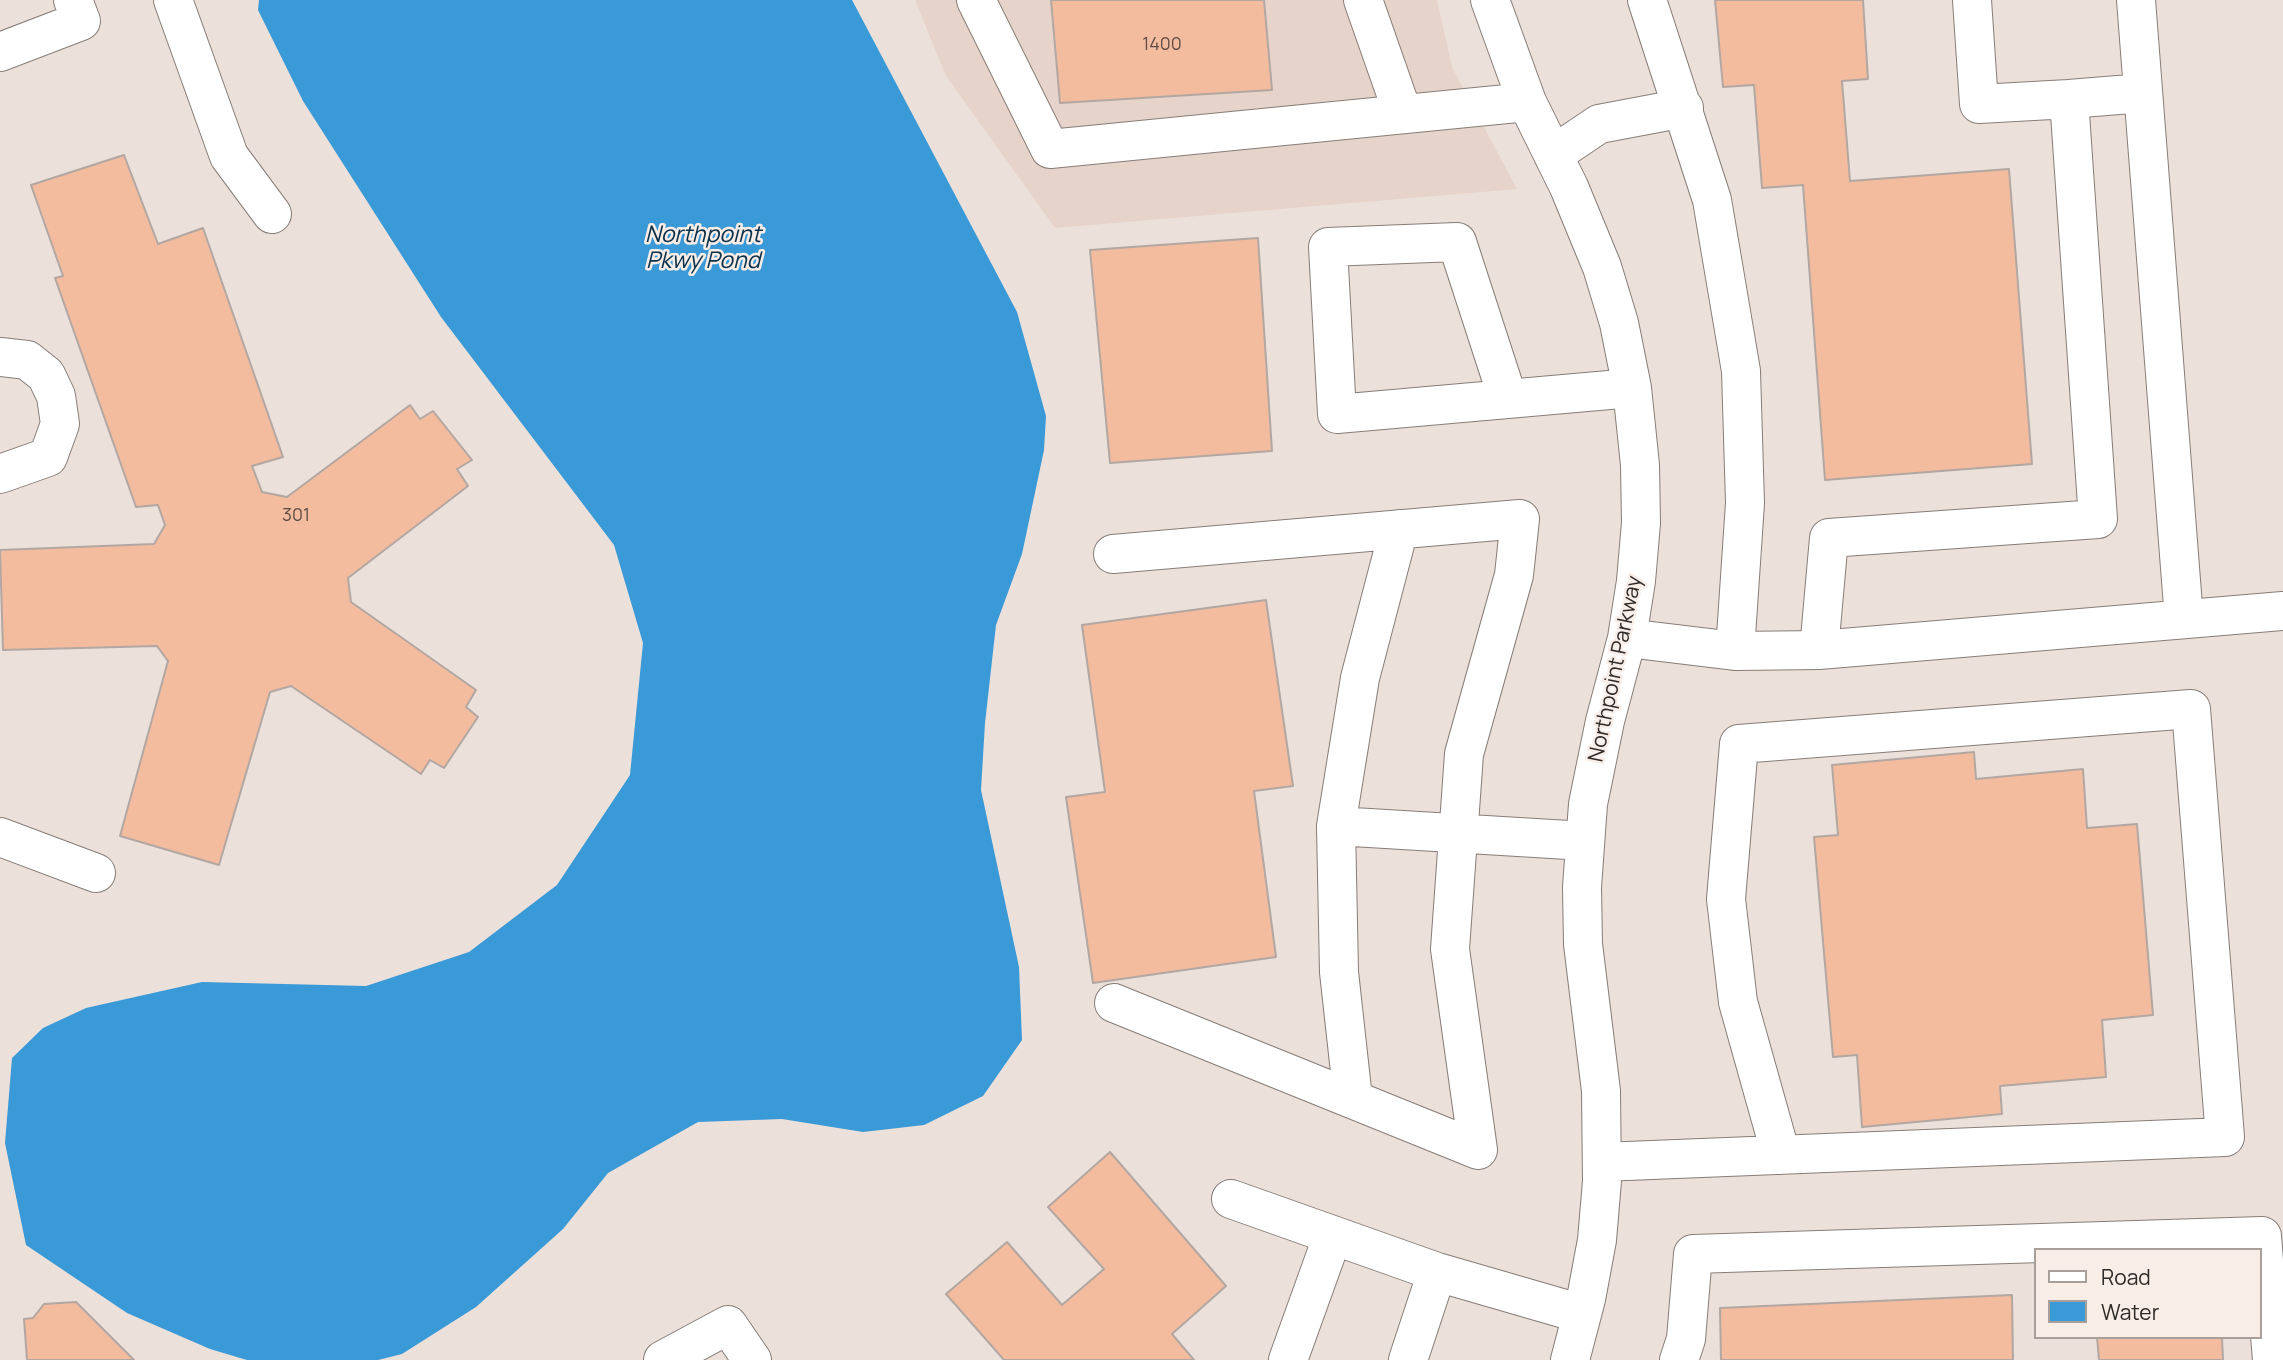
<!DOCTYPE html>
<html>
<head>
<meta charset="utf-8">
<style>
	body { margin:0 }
	#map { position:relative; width:2283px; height:1360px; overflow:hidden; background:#ebe0da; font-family:Manrope,sans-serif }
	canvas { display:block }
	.legend { position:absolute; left:2034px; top:1248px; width:228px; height:91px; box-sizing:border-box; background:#f9ede7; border:2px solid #a89f9b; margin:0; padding:9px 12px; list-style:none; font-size:21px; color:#2e2a28 }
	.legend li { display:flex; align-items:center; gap:14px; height:35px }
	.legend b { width:35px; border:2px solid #a89f9b }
</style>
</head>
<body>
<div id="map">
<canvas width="2283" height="1360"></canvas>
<ul class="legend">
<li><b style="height:9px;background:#fff"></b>Road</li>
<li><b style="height:19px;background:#3a99d7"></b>Water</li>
</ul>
</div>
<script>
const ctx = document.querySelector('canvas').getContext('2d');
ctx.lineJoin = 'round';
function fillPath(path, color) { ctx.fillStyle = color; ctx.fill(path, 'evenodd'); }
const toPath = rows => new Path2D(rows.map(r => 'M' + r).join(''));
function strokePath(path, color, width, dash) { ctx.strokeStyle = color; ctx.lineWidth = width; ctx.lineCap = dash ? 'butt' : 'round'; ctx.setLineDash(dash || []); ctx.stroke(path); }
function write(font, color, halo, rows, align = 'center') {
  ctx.font = font + ' Manrope,sans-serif'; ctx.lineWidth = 5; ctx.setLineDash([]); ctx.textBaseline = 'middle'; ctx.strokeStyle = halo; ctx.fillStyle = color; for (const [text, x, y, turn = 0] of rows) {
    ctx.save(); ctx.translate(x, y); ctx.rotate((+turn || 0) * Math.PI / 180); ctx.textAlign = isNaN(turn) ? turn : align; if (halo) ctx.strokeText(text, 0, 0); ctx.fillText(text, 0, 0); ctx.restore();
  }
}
fillPath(toPath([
	[915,0,1437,0,1452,67,1517,189,1055,228,946,76]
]), '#e6d3c9');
fillPath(toPath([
	[259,0,852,0,1017,312,1046,416,1044,450,1022,554,996,625,985,723,981,790,1019,967,1022,1040,983,1096,924,1125,863,1132,782,1119,698,1122,608,1173,563,1229,476,1307,402,1354,378,1360,247,1360,210,1349,127,1313,26,1245,5,1143,12,1058,43,1028,86,1008,202,982,366,986,469,952,557,885,630,775,643,643,614,545,441,317,303,101,258,10]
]), '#3a99d7');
const building = toPath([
	[1051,0,1264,0,1272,90,1060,103,1051,0],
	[1715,0,1863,0,1868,79,1842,81,1850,181,2009,169,2032,464,1825,480,1803,185,1762,188,1754,85,1723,87,1715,0],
	[124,155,158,244,203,228,283,457,252,466,262,492,287,497,410,405,420,419,433,411,472,460,457,469,468,486,348,578,351,602,476,690,466,707,478,717,444,768,430,760,421,774,291,686,270,692,219,865,120,836,168,661,157,646,3,650,0,550,154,544,165,525,158,505,136,507,55,278,63,276,31,185,124,155],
	[1258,238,1272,451,1110,463,1090,250,1258,238],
	[1266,600,1293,786,1254,791,1276,957,1093,983,1066,797,1105,792,1082,625,1266,600],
	[1974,752,1976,779,2083,769,2087,828,2137,824,2153,1015,2102,1020,2106,1077,2000,1086,2002,1114,1862,1127,1857,1055,1833,1057,1814,837,1838,835,1832,765,1974,752],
	[1110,1152,1226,1286,1172,1334,1194,1360,1004,1360,946,1294,1007,1242,1062,1305,1104,1269,1048,1207,1110,1152],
	[2012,1295,2013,1360,1721,1360,1720,1308,2012,1295],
	[76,1302,134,1360,27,1360,24,1319,33,1318,44,1304,76,1302],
	[2097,1337,2222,1337,2223,1360,2099,1360,2097,1337]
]);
fillPath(building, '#f4bc9e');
strokePath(building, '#b2a7a2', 2);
const minor = toPath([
	[173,0,229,156,272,214],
	[976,0,1050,149,1527,102],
	[1363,0,1403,114],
	[1490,0,1527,102,1569,187,1602,267,1619,323,1632,388,1640,465,1641,523,1636,581,1627,638,1605,721,1588,804,1582,887,1583,944,1601,1091,1602,1181,1597,1240,1586,1299,1570,1360],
	[1647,0,1712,200,1741,371,1745,503,1735,651,1819,650],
	[1972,0,1979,104,2069,99,2098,519,1829,538,1819,650,2283,611],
	[2136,0,2184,619],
	[0,52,81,21,73,0],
	[2069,99,2143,93],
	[1553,155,1599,124,1684,108],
	[0,357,27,360,46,375,56,396,60,424,48,457,0,474],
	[1508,399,1457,242,1328,247,1337,414,1632,388],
	[1113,554,1520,519,1514,575,1464,754,1450,949,1478,1150,1114,1003],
	[1627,638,1735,651],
	[1336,826,1585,841],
	[0,837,96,873],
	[1353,1099,1339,972,1336,826,1360,678,1399,529],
	[1602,1162,2225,1137,2191,709,1739,744,1726,899,1738,1002,1781,1155],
	[1231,1199,1437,1272,1408,1360],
	[1437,1272,1582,1314],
	[663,1360,728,1325,752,1360],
	[1288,1360,1333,1235],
	[1679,1360,1686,1339,1693,1254,2262,1236,2272,1360]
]);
strokePath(minor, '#877d78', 40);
strokePath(minor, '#fff', 38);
write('18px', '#604e46', null, [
	["1400",1162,45],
	["301",296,516]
]);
write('21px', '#2e2a28', '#f9ede7', [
	["Northpoint Parkway",1616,669,-78]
]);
write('italic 23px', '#09314b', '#f9ede7', [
	["Northpoint",703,236],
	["Pkwy Pond",703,262]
]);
</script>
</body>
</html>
